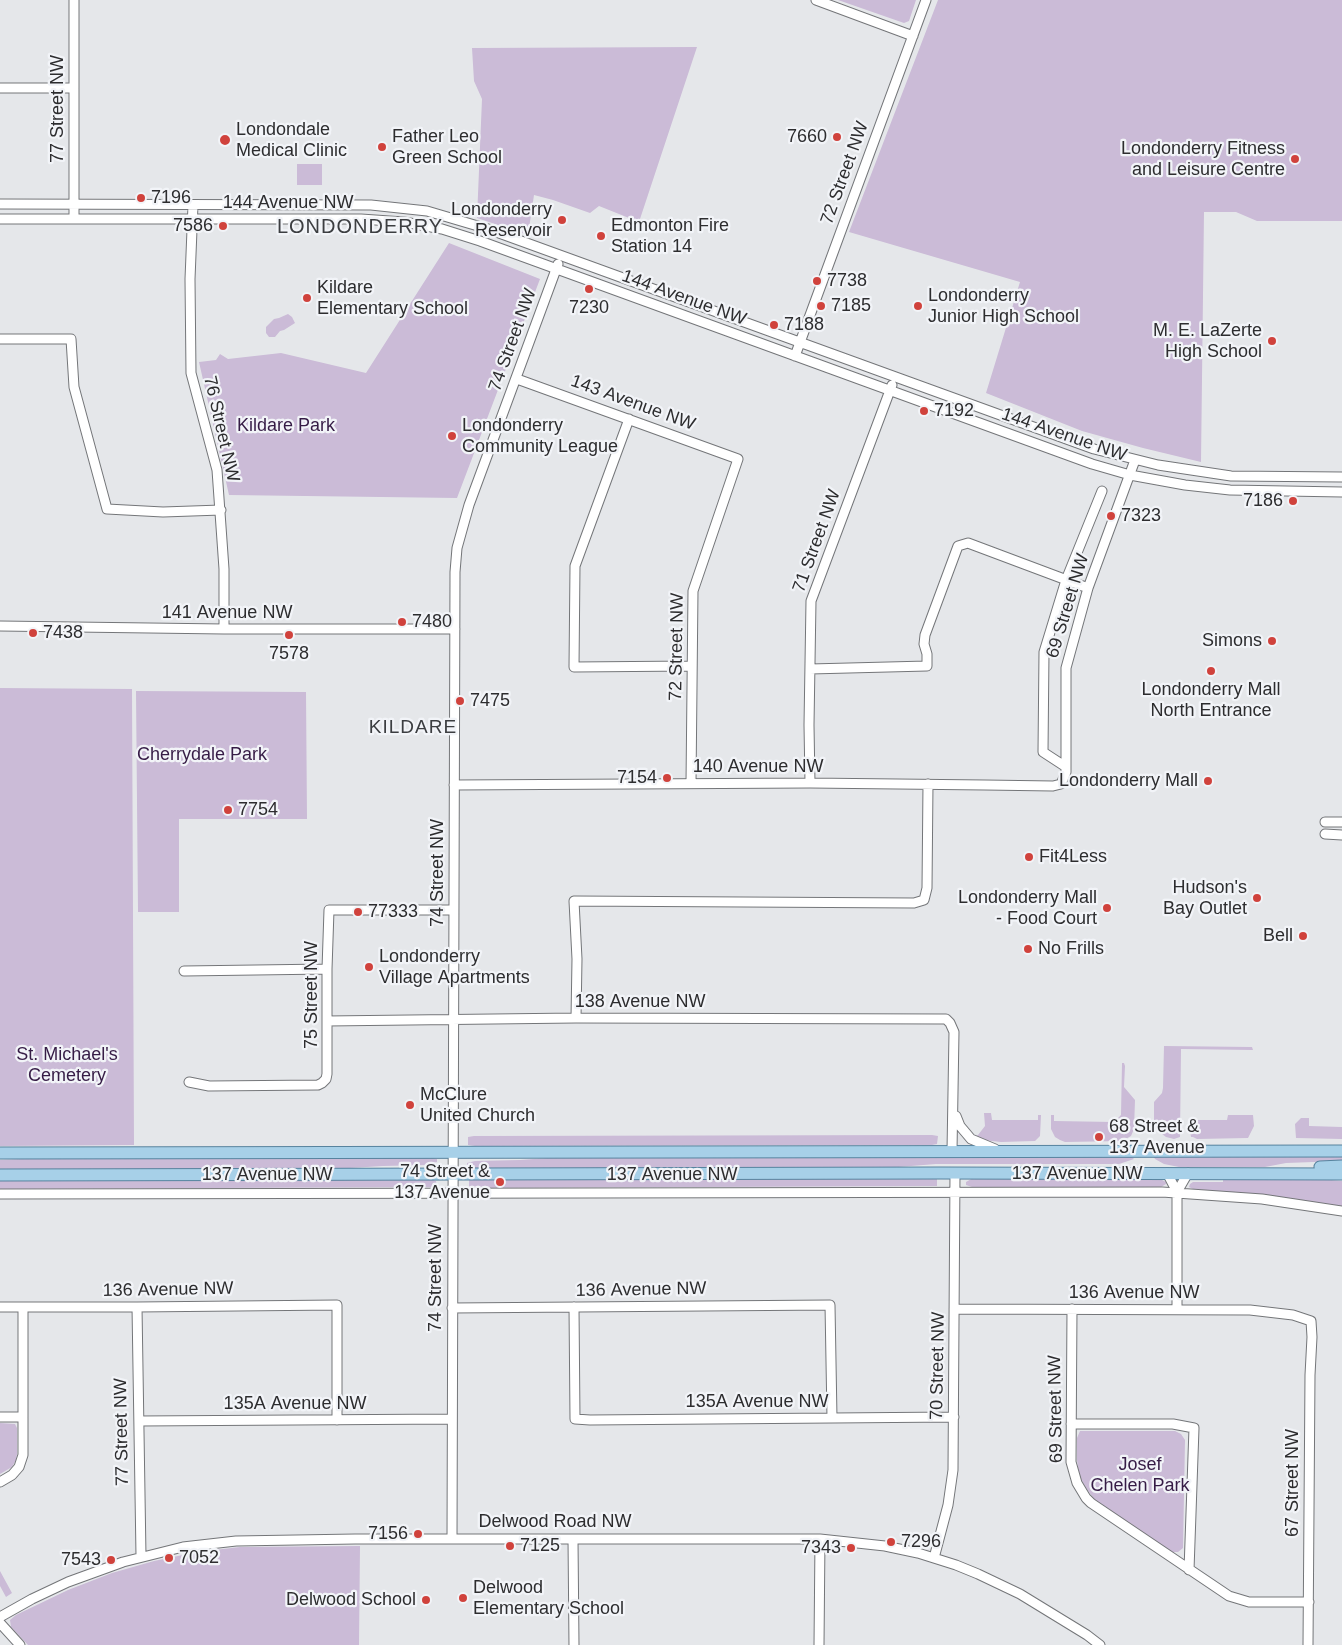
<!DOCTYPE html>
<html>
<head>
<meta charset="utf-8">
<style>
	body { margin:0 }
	canvas { display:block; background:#e5e7ea }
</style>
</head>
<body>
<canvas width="1342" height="1645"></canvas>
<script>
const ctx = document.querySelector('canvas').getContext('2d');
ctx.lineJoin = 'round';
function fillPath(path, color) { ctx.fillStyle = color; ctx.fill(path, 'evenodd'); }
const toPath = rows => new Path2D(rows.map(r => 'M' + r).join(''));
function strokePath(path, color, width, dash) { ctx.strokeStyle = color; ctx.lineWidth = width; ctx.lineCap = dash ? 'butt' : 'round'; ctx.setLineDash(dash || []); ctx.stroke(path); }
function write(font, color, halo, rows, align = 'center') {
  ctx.font = font + ' Arial,sans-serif'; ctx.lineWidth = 4.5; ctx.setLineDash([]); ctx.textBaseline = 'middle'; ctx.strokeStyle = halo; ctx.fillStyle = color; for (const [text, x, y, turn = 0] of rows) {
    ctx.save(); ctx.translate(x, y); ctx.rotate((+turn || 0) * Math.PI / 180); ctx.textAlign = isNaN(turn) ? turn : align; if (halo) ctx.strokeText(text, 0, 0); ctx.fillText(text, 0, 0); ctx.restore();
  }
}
fillPath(toPath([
	[838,0,916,0,909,21,904,23],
	[938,0,1342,0,1342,221,1257,221,1236,212,1204,212,1201,462,1143,448,1082,431,986,393,1020,282,849,232],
	[697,47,639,222,599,206,590,213,553,200,534,195,528,235,477,218,482,99,474,81,472,48],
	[297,164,322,164,322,185,297,185],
	[449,243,540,279,457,498,229,495,199,362,216,360,220,354,228,359,281,353,366,373],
	[288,314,292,317,295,323,284,330,280,331,275,337,269,337,266,333,266,327,274,319,279,318],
	[0,688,132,689,134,1145,0,1146],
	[136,691,306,692,307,819,179,819,179,912,138,912],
	[1164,1046,1252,1047,1253,1050,1181,1049,1180,1137,1174,1139,1166,1137,1158,1131,1154,1123,1154,1102,1162,1093,1163,1088],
	[1122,1063,1124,1063,1125,1066,1124,1087,1135,1100,1134,1129,1131,1136,1122,1141,1065,1142,1060,1140,1055,1137,1051,1129,1051,1115,1054,1115,1054,1121,1114,1122,1121,1115],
	[984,1113,991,1113,992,1120,1038,1120,1038,1115,1041,1115,1040,1136,1035,1141,1001,1142,983,1140,975,1136,978,1135,985,1126],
	[1228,1115,1253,1115,1254,1126,1248,1138,1197,1139,1193,1137,1191,1137,1190,1131,1198,1130,1198,1120,1227,1120],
	[1301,1118,1309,1118,1309,1126,1342,1127,1342,1139,1296,1138,1295,1124],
	[932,1135,938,1136,937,1144,932,1145,475,1146,468,1145,468,1137,474,1136],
	[1131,1156,1134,1159,1119,1164,936,1164,886,1168,477,1169,467,1166,467,1163,475,1161,520,1160,561,1157],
	[1156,1156,1342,1156,1342,1161,1286,1163,1265,1167,1179,1167,1164,1164,1155,1159,1154,1157],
	[429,1157,437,1159,437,1162,426,1165,383,1166,334,1169,0,1169,0,1160,41,1158],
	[933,1178,937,1179,937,1186,469,1188,469,1180],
	[973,1178,1160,1179,1166,1182,1166,1184,1161,1187,972,1187,966,1185,966,1182],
	[1223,1178,1308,1178,1342,1181,1342,1206,1267,1195,1193,1189,1189,1187,1190,1184,1193,1182,1223,1182],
	[430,1179,436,1181,437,1187,0,1189,0,1180],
	[0,1423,15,1424,17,1428,17,1454,16,1460,12,1467,0,1474],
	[1080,1431,1175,1431,1181,1434,1185,1440,1183,1548,1178,1552,1172,1552,1095,1500,1086,1488,1079,1475,1077,1460,1077,1438],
	[360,1546,359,1645,28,1645,11,1627,10,1620,16,1615,68,1590,112,1573,154,1561,197,1552,240,1547],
	[0,1571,12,1593,6,1597,0,1586]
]), '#cbbbd7');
const minor = toPath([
	[74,0,74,218],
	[816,0,913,36],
	[0,88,74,88],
	[0,204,371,205,427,211,488,229,1094,449,1158,465,1231,476,1342,477],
	[193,205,190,279,191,373,217,470,224,569,224,629],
	[0,219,361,219,404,222,442,229,480,241,1092,464,1130,475,1185,485,1230,490,1342,492],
	[0,339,71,339,74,387,107,509,163,512,221,510],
	[795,356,926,0],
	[517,379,738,459,693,591,691,783],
	[629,419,575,566,574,667,692,666],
	[0,626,224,629,455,629],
	[810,669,927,666,927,654,924,644,925,635,958,546,968,543,1088,588],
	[1066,767,1043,752,1044,652,1066,580,1102,491],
	[810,783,809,725,811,601,892,385],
	[454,785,810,783,985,785,1053,786,1061,784,1066,772,1066,668,1088,588,1135,460],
	[1325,822,1342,822],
	[1325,834,1342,835],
	[184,971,327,969],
	[576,1018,577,959,574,901,914,903,924,900,927,888,928,784],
	[327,1021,576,1018,946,1019,950,1023,954,1032,952,1151],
	[189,1082,209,1086,318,1085,322,1083,326,1079,327,1074,327,969,329,910,454,910],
	[956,1116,960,1126,971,1139,995,1149],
	[1167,1173,1177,1192,1177,1309],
	[1177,1192,1188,1173],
	[0,1194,1162,1192,1262,1199,1342,1211],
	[0,1307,137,1307,337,1305,337,1420],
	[137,1307,141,1556],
	[574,1307,575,1419,590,1420,954,1417],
	[452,1308,830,1305,832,1418],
	[954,1309,1250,1310,1293,1315,1311,1321,1312,1337,1310,1375,1308,1645],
	[1072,1309,1071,1462,1077,1483,1086,1498,1091,1503,1229,1596,1249,1602,1309,1602],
	[0,1417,23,1417],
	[139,1421,452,1419],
	[1071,1424,1173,1424,1194,1428,1189,1570],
	[0,1482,12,1475,19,1467,23,1455,23,1307],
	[452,1539,455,572,457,548,469,505,558,264],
	[573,1539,574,1645],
	[934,1558,948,1505,953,1470,955,1173],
	[0,1617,32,1599,68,1582,123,1562,183,1547,236,1541,355,1539,820,1539,885,1546,918,1553,956,1565,978,1574,1020,1594,1087,1635,1100,1645],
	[0,1623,20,1645],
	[819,1645,820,1539]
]);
const major = toPath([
	[0,1153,1342,1151],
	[1320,1167,1342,1166],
	[0,1175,940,1173,1342,1174]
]);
strokePath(minor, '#747679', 11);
strokePath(major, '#57839e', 13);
strokePath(minor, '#fff', 9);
strokePath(major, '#a7d0e8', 11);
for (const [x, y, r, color] of [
	[837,137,5,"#d0423c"],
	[225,140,6,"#d0423c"],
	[382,147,5,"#d0423c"],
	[1295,159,5,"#d0423c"],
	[141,198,5,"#d0423c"],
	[562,220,5,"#d0423c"],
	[223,226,5,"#d0423c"],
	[601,236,5,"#d0423c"],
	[817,281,5,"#d0423c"],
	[589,289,5,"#d0423c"],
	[307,298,5,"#d0423c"],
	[821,306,5,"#d0423c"],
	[918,306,5,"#d0423c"],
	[774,325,5,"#d0423c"],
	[1272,341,5,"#d0423c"],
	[924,411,5,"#d0423c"],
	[452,436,5,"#d0423c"],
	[1293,501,5,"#d0423c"],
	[1111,516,5,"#d0423c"],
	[402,622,5,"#d0423c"],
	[33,633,5,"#d0423c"],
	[289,635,5,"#d0423c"],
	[1272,641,5,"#d0423c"],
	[1211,671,5,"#d0423c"],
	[460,701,5,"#d0423c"],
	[667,778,5,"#d0423c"],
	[1208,781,5,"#d0423c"],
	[228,810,5,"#d0423c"],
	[1029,857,5,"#d0423c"],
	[1257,898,5,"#d0423c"],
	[1107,908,5,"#d0423c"],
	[358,912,5,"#d0423c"],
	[1303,936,5,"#d0423c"],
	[1028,949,5,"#d0423c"],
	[369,967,5,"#d0423c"],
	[410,1105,5,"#d0423c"],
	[1099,1137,5,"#d0423c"],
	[500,1182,5,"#d0423c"],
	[418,1534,5,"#d0423c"],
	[891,1542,5,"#d0423c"],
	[510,1546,5,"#d0423c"],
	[851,1548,5,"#d0423c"],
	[169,1558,5,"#d0423c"],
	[111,1560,5,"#d0423c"],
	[463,1598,5,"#d0423c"],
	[426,1600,5,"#d0423c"]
]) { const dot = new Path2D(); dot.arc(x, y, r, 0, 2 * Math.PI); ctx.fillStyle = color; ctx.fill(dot); strokePath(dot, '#f2f4f8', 2); }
write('18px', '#2d2d2f', '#f2f4f8', [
	["77 Street NW",58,109,-90],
	["72 Street NW",845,173,-70],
	["144 Avenue NW",288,203],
	["144 Avenue NW",684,298,20],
	["74 Street NW",513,340,-70],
	["143 Avenue NW",633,403,20],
	["76 Street NW",221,429,77],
	["144 Avenue NW",1064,435,19],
	["71 Street NW",817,541,-70],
	["69 Street NW",1068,606,-73],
	["141 Avenue NW",227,613],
	["72 Street NW",677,647,-89],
	["140 Avenue NW",758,767],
	["74 Street NW",438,873,-90],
	["75 Street NW",312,995,-90],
	["138 Avenue NW",640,1002],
	["137 Avenue NW",1077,1174],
	["137 Avenue NW",267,1175],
	["137 Avenue NW",672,1175],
	["74 Street NW",436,1278,-90],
	["136 Avenue NW",168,1290,-1],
	["136 Avenue NW",641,1290,-1],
	["136 Avenue NW",1134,1293],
	["70 Street NW",938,1366,-89],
	["135A Avenue NW",757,1402],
	["135A Avenue NW",295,1404],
	["69 Street NW",1056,1409,-91],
	["77 Street NW",122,1432,-91],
	["67 Street NW",1293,1483,-90],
	["Delwood Road NW",555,1522]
]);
write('18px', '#2d2d2f', '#f2f4f8', [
	["Londondale",236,130],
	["Medical Clinic",236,151],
	["Father Leo",392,137],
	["Green School",392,158],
	["7660",827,137,"right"],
	["Londonderry Fitness",1285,149,"right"],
	["and Leisure Centre",1285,170,"right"],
	["7196",151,198],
	["Londonderry",552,210,"right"],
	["Reservoir",552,231,"right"],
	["7586",213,226,"right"],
	["Edmonton Fire",611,226],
	["Station 14",611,247],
	["7738",827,281],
	["Kildare",317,288],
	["Elementary School",317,309],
	["Londonderry",928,296],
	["Junior High School",928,317],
	["7185",831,306],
	["7230",589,308,"center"],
	["7188",784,325],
	["M. E. LaZerte",1262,331,"right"],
	["High School",1262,352,"right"],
	["7192",934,411],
	["Londonderry",462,426],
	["Community League",462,447],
	["7186",1283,501,"right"],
	["7323",1121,516],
	["7480",412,622],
	["7438",43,633],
	["Simons",1262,641,"right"],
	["7578",289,654,"center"],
	["Londonderry Mall",1211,690,"center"],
	["North Entrance",1211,711,"center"],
	["7475",470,701],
	["7154",657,778,"right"],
	["Londonderry Mall",1198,781,"right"],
	["7754",238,810],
	["Fit4Less",1039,857],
	["Hudson's",1247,888,"right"],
	["Bay Outlet",1247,909,"right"],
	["Londonderry Mall",1097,898,"right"],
	["- Food Court",1097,919,"right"],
	["77333",368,912],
	["Bell",1293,936,"right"],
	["No Frills",1038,949],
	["Londonderry",379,957],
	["Village Apartments",379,978],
	["McClure",420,1095],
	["United Church",420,1116],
	["68 Street &",1109,1127],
	["137 Avenue",1109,1148],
	["74 Street &",490,1172,"right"],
	["137 Avenue",490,1193,"right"],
	["7156",408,1534,"right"],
	["7296",901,1542],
	["7125",520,1546],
	["7343",841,1548,"right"],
	["7052",179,1558],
	["7543",101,1560,"right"],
	["Delwood",473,1588],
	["Elementary School",473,1609],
	["Delwood School",416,1600,"right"]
], 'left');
write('18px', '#361c46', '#f2f4f8', [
	["Kildare Park",286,426],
	["Cherrydale Park",202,755],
	["St. Michael's",67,1055],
	["Cemetery",67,1076],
	["Josef",1140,1465],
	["Chelen Park",1140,1486]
]);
ctx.letterSpacing = '1px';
write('19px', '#3c3e41', '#f2f4f8', [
	["KILDARE",413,728]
]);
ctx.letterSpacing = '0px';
ctx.letterSpacing = '1px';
write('20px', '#3c3e41', '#f2f4f8', [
	["LONDONDERRY",360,227]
]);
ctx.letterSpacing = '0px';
</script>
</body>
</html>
